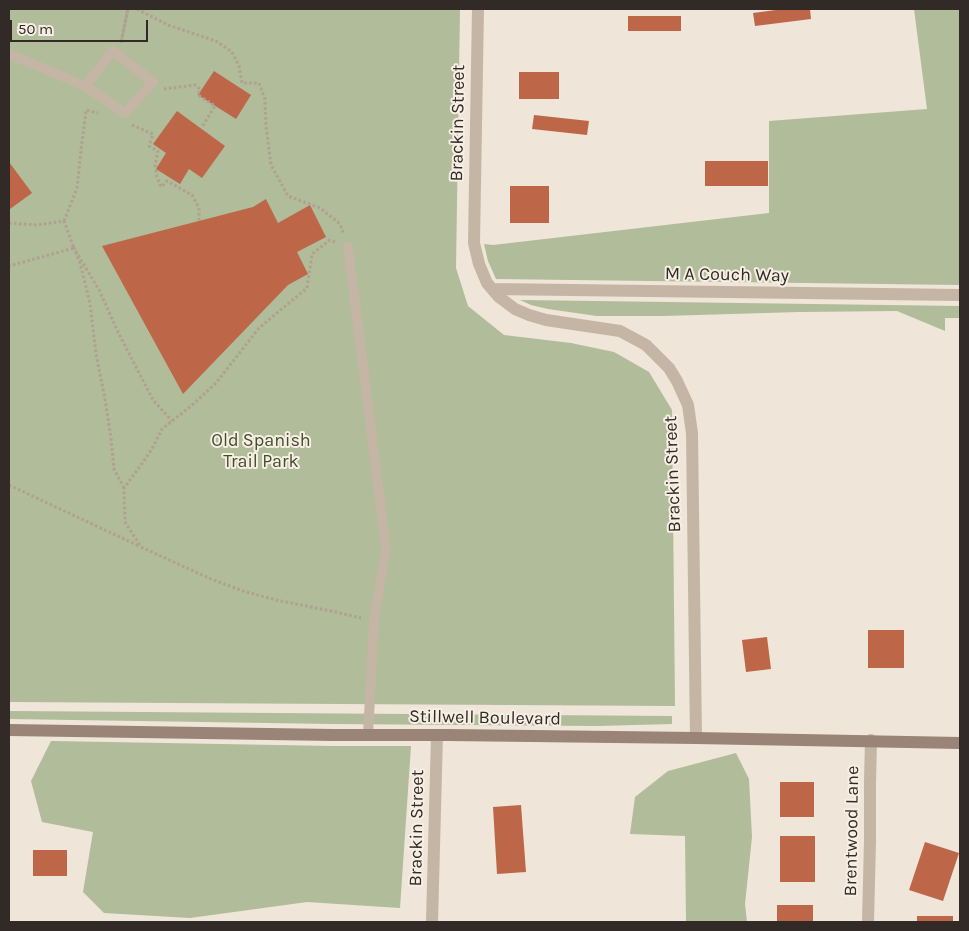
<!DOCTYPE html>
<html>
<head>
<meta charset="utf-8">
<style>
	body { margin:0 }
	#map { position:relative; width:969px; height:931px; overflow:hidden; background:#efe5d8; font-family:Karla,sans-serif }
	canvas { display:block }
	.frame { position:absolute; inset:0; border:10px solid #322a26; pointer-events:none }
	.scale { position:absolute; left:10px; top:20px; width:138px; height:22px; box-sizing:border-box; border:2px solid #322a26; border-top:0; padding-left:6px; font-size:15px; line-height:18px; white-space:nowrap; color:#322a26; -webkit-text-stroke:4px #f7efe4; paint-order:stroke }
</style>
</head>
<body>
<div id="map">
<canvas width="969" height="931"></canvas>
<div class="frame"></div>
<div class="scale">50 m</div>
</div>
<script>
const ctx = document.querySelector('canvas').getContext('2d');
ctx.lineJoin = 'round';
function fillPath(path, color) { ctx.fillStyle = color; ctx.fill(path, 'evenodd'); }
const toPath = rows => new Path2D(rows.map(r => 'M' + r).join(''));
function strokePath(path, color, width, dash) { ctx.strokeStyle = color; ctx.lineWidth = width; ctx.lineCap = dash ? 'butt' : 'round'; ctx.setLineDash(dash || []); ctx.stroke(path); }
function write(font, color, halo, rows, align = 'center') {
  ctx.font = font + ' Karla,sans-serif'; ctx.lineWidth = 4; ctx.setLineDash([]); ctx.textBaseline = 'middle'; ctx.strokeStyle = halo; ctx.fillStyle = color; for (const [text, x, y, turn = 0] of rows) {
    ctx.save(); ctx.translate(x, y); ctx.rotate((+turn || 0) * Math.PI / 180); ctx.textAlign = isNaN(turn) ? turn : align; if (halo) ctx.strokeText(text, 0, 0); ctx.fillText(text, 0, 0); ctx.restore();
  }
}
fillPath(toPath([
	[9,9,460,9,456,268,468,306,504,335,571,343,614,352,649,372,672,410,675,706,9,702],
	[914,9,960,9,960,285,496,279,488,261,484,244,493,245,769,213,769,121,927,109],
	[520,300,960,306,960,318,945,318,945,331,897,311,799,312,662,316,597,316,548,309,531,305],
	[9,711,672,716,672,724,597,726,333,724,9,719],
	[51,741,333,746,411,746,400,908,307,902,190,918,104,913,83,892,93,832,42,822,31,781],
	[736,753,749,779,752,837,745,904,747,922,686,922,685,836,630,834,635,797,668,771]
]), '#b0bc9a');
fillPath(toPath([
	[783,9,810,9,811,19,755,26,753,13],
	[628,16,681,16,681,31,628,31],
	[214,71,251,95,236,119,198,95],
	[519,72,559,72,559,99,519,99],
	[177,111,225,146,202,178,189,169,180,184,156,169,166,153,153,144],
	[534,115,589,121,587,135,532,129],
	[705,161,768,161,768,186,705,186],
	[9,162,32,193,10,209,9,207],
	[510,186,549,186,549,223,510,223],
	[266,199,278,223,310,205,326,237,297,252,308,274,288,285,183,394,102,246,253,207],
	[868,630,904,630,904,668,868,668],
	[767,637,771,669,746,672,742,640],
	[780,782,814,782,814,817,780,817],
	[521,805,526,872,497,874,493,807],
	[780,836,815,836,815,882,780,882],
	[925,842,959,853,943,901,909,890],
	[33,850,67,850,67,876,33,876],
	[777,905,813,905,813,922,777,922],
	[917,916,953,916,953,922,917,922]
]), '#bd6748');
strokePath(toPath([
	[128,9,121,43,127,13,128,9],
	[137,9,168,25,216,41,232,52,239,66,242,83,259,83,265,99,266,126,271,165,288,196,320,208,340,224,344,235],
	[164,89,195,85,200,89,198,95,215,106,202,127],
	[132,125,153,134,149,146,158,151,155,165,157,177,161,187,167,181,192,195,199,208,199,221],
	[64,221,77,188,80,159,86,110,98,113],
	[9,223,37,225,64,221,74,248,9,266],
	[335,242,330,240,312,254,307,288,259,328,216,383,191,406,162,429,152,449,141,465,124,488,125,522,141,547,211,579,243,591,276,600,331,611,361,618],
	[9,485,139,546],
	[124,488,114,469,111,438,105,399,96,354,90,303,80,263,74,248,99,290,118,332,153,400,172,421]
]), '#b19f90', 3, [2.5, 2.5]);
strokePath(toPath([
	[9,54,85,86,125,113,153,82,113,51,85,86],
	[348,247,386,549,374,620,368,735]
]), '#c5b5a5', 10);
strokePath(toPath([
	[478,9,474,243,479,264,487,283,499,297,515,309,529,315,546,320,620,331,646,345,669,368,677,381,688,405,692,433,696,738],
	[493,289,960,295],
	[432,922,437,735],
	[868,922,870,840,870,782,871,740]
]), '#c5b5a5', 12);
strokePath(toPath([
	[9,730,333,735,448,735,696,738,960,743]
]), '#998477', 12);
write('18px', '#322a26', '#f7efe4', [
	["Brackin Street",458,123,-89],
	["M A Couch Way",727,275,1],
	["Brackin Street",673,474,-92],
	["Stillwell Boulevard",485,718,1],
	["Brackin Street",417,828,-89],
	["Brentwood Lane",852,831,-89]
]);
write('18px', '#414e2c', '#f7efe4', [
	["Old Spanish",261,441],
	["Trail Park",261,462]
]);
</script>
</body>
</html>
